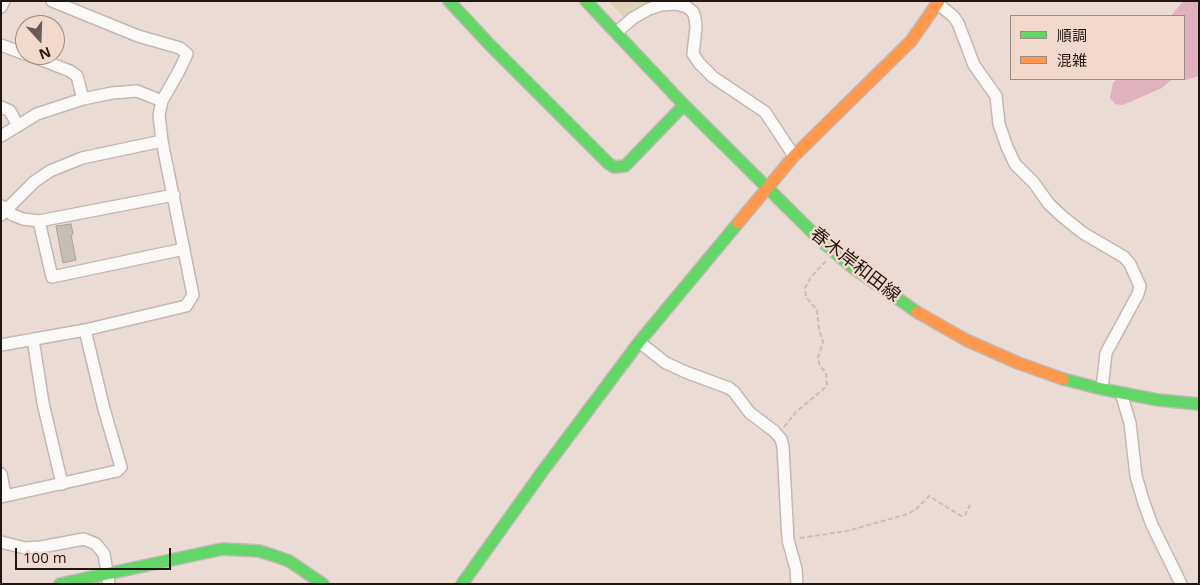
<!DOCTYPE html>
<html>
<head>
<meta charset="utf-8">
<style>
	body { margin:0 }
	#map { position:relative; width:1200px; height:585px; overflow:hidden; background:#eadcd5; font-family:"Open Sans","Noto Sans JP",sans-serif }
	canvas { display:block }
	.frame { position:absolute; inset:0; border:2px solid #201713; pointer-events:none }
	.legend { position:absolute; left:1010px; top:15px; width:175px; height:65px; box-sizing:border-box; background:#f2d9cd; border:1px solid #9e8b83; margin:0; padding:6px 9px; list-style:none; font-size:15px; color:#201713 }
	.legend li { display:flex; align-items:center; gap:10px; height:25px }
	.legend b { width:25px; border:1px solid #9e8b83 }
	.north { position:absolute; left:15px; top:15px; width:50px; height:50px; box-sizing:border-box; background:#f2d9cd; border:1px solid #9e8b83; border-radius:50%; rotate:160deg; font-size:14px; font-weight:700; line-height:20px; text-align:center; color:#201713 }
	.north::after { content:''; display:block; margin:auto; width:18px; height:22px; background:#675c57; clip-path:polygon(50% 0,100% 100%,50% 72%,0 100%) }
	.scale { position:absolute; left:15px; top:548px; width:156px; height:22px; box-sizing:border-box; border:2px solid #201713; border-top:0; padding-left:6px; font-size:15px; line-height:18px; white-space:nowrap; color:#201713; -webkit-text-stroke:4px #f2d9cd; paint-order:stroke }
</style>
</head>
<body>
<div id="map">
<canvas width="1200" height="585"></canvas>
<div class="frame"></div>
<ul class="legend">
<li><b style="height:6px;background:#63d668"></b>順調</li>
<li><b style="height:6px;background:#ff974d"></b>混雑</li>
</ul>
<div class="north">N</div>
<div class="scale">100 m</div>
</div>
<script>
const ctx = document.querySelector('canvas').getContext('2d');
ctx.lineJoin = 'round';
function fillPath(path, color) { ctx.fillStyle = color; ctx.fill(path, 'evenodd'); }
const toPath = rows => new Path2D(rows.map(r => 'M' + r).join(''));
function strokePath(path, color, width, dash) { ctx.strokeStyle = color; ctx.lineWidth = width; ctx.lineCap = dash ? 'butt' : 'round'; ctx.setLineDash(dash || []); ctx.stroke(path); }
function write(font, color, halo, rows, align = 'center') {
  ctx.font = font + ' "Open Sans","Noto Sans JP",sans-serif'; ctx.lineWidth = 5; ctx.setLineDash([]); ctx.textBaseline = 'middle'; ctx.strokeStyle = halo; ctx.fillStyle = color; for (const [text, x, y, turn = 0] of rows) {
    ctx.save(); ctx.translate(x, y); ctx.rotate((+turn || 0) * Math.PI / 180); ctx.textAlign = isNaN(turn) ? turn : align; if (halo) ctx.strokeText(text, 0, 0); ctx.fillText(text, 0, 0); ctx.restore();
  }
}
fillPath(toPath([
	[608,1,663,1,626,19]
]), '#ded3b6');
fillPath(toPath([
	[1183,1,1199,1,1199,76,1186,80,1175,79,1184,79,1184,16,1171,16],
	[1117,79,1172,79,1162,88,1123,105,1115,104,1110,98,1113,83]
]), '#e2b1bf');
const building = toPath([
	[71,224,73,234,71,235,76,260,63,263,56,226,71,224]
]);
fillPath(building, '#c7bdb7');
strokePath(building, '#aba29b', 1);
const street = toPath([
	[938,4,953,16,958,23,974,65,996,96,999,124,1007,147,1015,164,1034,183,1049,204,1063,217,1083,233,1124,257,1130,264,1140,286,1138,294,1106,353,1102,389],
	[1,7,4,1],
	[617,32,633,18,649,9,661,5,676,4,687,7,693,12,695,18,696,27,693,54,699,63,713,77,765,112,794,156],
	[1,45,25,54],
	[29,55,70,71,77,76,83,99],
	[1,107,10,111,18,126],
	[1,136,37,114,83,99,112,93,137,91,162,101],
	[1,206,13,215,23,219,39,221,174,195],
	[1,215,34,182,50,171,82,158,162,141],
	[39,221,52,277,184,249],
	[33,339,43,403,62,484],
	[1,345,85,330,186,306,193,295,162,141,159,115,162,101,179,71,187,54,180,48,138,36,52,1],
	[643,345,666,363,688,373,729,388,734,392,750,413,774,431,781,439,783,447,788,540,796,569,797,584],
	[1121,393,1130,423,1136,476,1144,503,1152,525,1181,584],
	[1,474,5,495],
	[1,497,117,471,121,467,104,409,85,330],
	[1,542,25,548,41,547,84,539,96,544,104,554,109,584]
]);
const fast = toPath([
	[449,1,491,46,608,163,614,167,625,166,684,105],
	[586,1,684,105,818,238,852,267,917,312],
	[1063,379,1102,389,1158,400,1199,404],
	[60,584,222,549,259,551,272,555,289,561,323,584],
	[462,584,542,472,640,341,738,223]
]);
const slow = toPath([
	[738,223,794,156,911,41,939,1],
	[917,312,966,340,1018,363,1063,379]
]);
strokePath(street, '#c3b8b3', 14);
strokePath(fast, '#c3b8b3', 14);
strokePath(slow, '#c3b8b3', 14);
strokePath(toPath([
	[784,427,796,412,827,386,826,373,820,366,818,358,823,342,819,329,817,310,806,297,805,288,811,277,826,261],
	[800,538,847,531,908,514,915,510,929,496,961,516,965,515,970,505]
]), '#c5bfbd', 2, [5, 2.5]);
strokePath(street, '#fcfaf9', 11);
strokePath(fast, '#63d668', 11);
strokePath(slow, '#ff974d', 11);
write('18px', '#201713', '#f2d9cd', [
	["春木岸和田線",855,265,38]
]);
</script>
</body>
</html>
